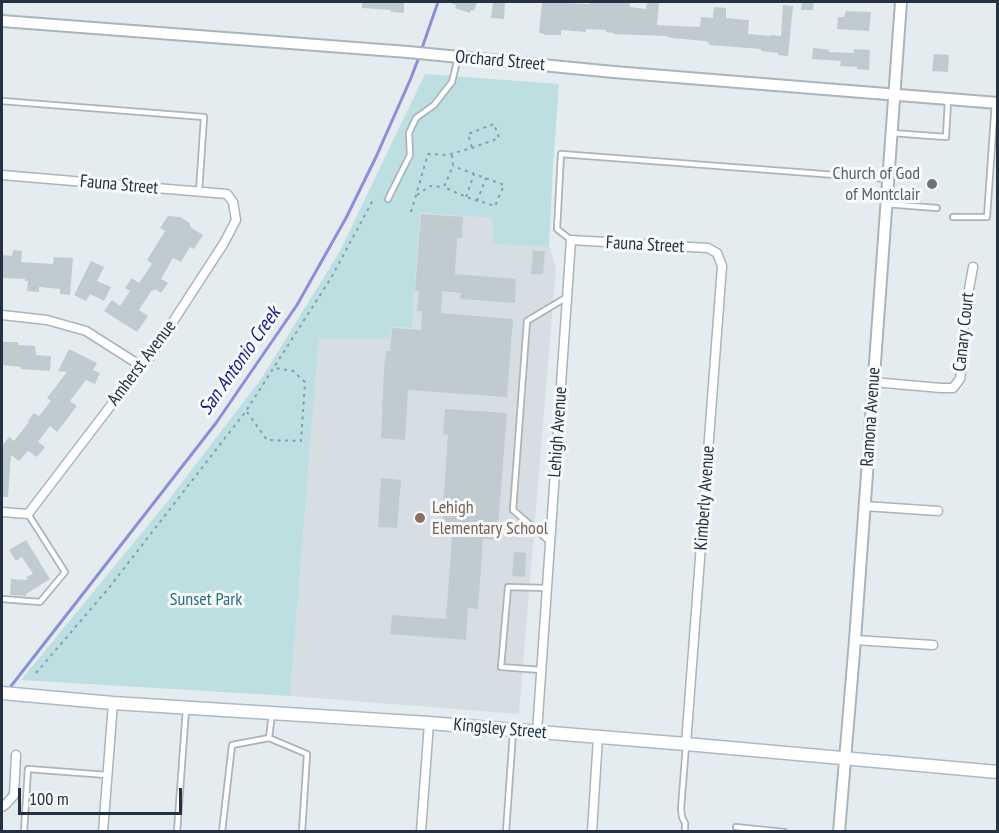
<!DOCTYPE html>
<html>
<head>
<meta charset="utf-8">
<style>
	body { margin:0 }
	#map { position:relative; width:999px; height:833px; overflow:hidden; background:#e5ecef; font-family:"PT Sans Narrow",sans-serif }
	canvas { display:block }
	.frame { position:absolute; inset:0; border:3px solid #233243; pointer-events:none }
	.scale { position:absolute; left:18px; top:788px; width:164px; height:27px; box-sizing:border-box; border:3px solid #233243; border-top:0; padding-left:8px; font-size:18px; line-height:21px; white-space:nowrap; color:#233243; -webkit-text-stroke:4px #f6fafb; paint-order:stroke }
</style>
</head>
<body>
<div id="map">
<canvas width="999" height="833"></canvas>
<div class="frame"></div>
<div class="scale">100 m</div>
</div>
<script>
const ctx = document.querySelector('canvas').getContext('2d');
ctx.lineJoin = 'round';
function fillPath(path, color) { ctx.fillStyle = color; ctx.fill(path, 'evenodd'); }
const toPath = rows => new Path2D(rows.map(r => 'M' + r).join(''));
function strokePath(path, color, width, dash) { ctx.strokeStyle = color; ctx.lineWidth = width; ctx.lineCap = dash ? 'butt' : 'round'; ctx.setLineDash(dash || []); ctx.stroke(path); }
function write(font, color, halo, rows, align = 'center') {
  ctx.font = font + ' "PT Sans Narrow",sans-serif'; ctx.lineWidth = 6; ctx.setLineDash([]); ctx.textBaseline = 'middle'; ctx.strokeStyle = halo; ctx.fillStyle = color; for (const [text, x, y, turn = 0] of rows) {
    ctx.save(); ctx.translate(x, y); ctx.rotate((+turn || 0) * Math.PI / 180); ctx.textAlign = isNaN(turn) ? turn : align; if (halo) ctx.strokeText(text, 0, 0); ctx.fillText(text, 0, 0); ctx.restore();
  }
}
fillPath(toPath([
	[420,213,492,218,493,244,549,247,556,267,519,714,290,696,319,337,389,339,391,327,412,328]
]), '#d6dee3');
fillPath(toPath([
	[425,74,559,84,553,166,549,247,493,244,492,218,420,213,412,328,391,327,389,339,319,338,290,696,21,680,167,502,261,379,340,251]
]), '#bddfe1');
strokePath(toPath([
	[421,51,438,2],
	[8,690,216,423,297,305,346,218,376,157,411,78,419,57]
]), '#8b8fd6', 3);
fillPath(toPath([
	[362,2,404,2,404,13,391,12,391,10,362,8],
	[451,2,477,2,474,11,471,10,470,13,455,8,456,5,451,3],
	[493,2,505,2,504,19,491,18],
	[542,2,565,2,565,3,589,4,589,2,630,2,630,7,646,9,647,2,659,2,657,25,674,26,700,27,701,17,713,18,714,7,726,8,726,18,749,20,748,34,771,36,771,35,781,36,783,5,793,6,788,56,778,55,778,53,761,51,761,49,709,45,709,43,705,41,672,38,665,36,613,34,614,33,606,32,606,30,586,29,586,32,561,30,561,35,544,35,544,34,539,33],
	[802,2,814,2,813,10,801,10],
	[846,11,871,12,869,31,837,29,838,17,844,17],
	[813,48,824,49,829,50,829,52,854,53,854,49,870,50,869,70,857,69,857,67,840,66,841,61,812,59],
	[934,54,949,55,948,72,932,71],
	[421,214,463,217,462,238,457,238,455,274,516,279,515,303,460,299,461,293,442,291,441,313,513,319,507,397,408,390,405,440,381,438,384,369,386,351,390,351,392,328,421,330,422,311,417,311,419,291,415,291],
	[168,216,180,217,190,223,189,224,191,226,190,227,203,235,194,249,190,247,181,262,173,258,161,279,168,283,161,293,155,289,154,291,152,290,139,310,148,316,137,332,104,311,112,300,120,306,130,291,125,288,132,278,139,283,152,264,147,260,165,231,160,228],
	[13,250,22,251,21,262,53,264,54,257,73,258,70,295,60,294,60,289,39,287,39,292,27,291,28,281,25,281,25,279,2,278,2,255,12,256],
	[533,251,545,251,543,274,531,274],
	[91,261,104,267,97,281,111,287,104,301,90,294,86,301,74,295],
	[2,342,18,342,18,345,35,346,36,355,51,356,50,371,21,369,21,367,2,365],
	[69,349,97,363,93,370,100,373,95,384,86,380,70,401,77,406,57,432,50,426,38,442,45,447,37,457,28,451,19,461,11,455,8,497,2,497,2,446,9,437,14,441,29,422,28,421,34,413,39,416,51,401,47,398,67,372,58,371],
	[445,409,507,413,497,540,483,539,478,609,468,608,466,640,390,634,392,615,446,619,452,537,441,537,448,435,443,434],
	[381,478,401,480,397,528,378,527],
	[26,540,50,579,26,594,26,596,11,595,10,594,11,579,28,580,26,577,33,574,22,557,16,561,9,550],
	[514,552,526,553,525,577,512,576]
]), '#c0cbd0');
const service = toPath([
	[2,101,204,117,199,192],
	[892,133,946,137,948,99],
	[388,199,410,155,409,133,416,118,434,105,452,82,458,57],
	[886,204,937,208],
	[953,217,987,217,995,102],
	[571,240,557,229,561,154,888,179],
	[550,542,513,510,527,321,567,297],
	[2,599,40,602,65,572,28,514],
	[541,670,501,667,508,587,547,588],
	[269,738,307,754,302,832],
	[736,827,784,832],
	[24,832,28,769,107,775],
	[177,832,186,709],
	[222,832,232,745,269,738,272,713],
	[506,832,513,732],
	[685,832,685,823,682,817,681,809,686,745]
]);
const minor = toPath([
	[2,175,227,194,233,202,236,220,224,243,150,357,141,366,28,514,2,512],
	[2,315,47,320,86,331,141,366],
	[873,382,941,388,953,388,960,379,962,363,964,317,973,267],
	[864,506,938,511],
	[855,640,933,645],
	[537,732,571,240,708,248,717,253,722,266,686,744],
	[2,807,6,804,14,795,16,755],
	[103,832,113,703],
	[421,832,429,723],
	[592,832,598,737]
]);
const tertiary = toPath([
	[2,21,408,52,614,72,998,103],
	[839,832,855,640,901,2]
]);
const secondary = toPath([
	[2,693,113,703,429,723,686,744,998,772]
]);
strokePath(service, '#abb4bb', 8);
strokePath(minor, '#abb4bb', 11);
strokePath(tertiary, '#abb4bb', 14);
strokePath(secondary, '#acb9c4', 15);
strokePath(toPath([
	[452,155,453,166,444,187,466,197,495,206,504,185,453,166],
	[417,195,430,186,444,187],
	[466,197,474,174],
	[477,201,486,178],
	[411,212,428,154,447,155,472,148,499,138,494,124,468,134,472,148],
	[247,412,267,440,301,441,305,382,293,371,275,368],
	[36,673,108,589,246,411,331,278,373,200]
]), '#849db4', 2, [3, 4.5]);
strokePath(service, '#fff', 4.5);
strokePath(minor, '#fff', 8);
strokePath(tertiary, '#fff', 10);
strokePath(secondary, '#fff', 12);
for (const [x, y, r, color] of [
	[932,184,6,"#6b7280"],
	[420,518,6,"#8d6e63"]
]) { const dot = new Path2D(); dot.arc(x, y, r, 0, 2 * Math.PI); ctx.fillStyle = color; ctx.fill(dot); strokePath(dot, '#f6fafb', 2); }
write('18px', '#233243', '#f6fafb', [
	["Orchard Street",500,61,5],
	["Fauna Street",119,185,5],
	["Fauna Street",645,245,3],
	["Canary Court",964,332,-84],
	["Amherst Avenue",142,363,-53],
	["Ramona Avenue",871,417,-86],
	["Lehigh Avenue",558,432,-86],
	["Kimberly Avenue",705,498,-86],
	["Kingsley Street",500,729,5]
]);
write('18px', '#5b616d', '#f6fafb', [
	["Church of God",920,174],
	["of Montclair",920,195]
], 'right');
write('18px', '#785e54', '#f6fafb', [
	["Lehigh",432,508],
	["Elementary School",432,529]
], 'left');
write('18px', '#2a6d7c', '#f6fafb', [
	["Sunset Park",206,600]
]);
write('italic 20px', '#191d83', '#f6fafb', [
	["San Antonio Creek",240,361,-55]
]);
</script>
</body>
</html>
